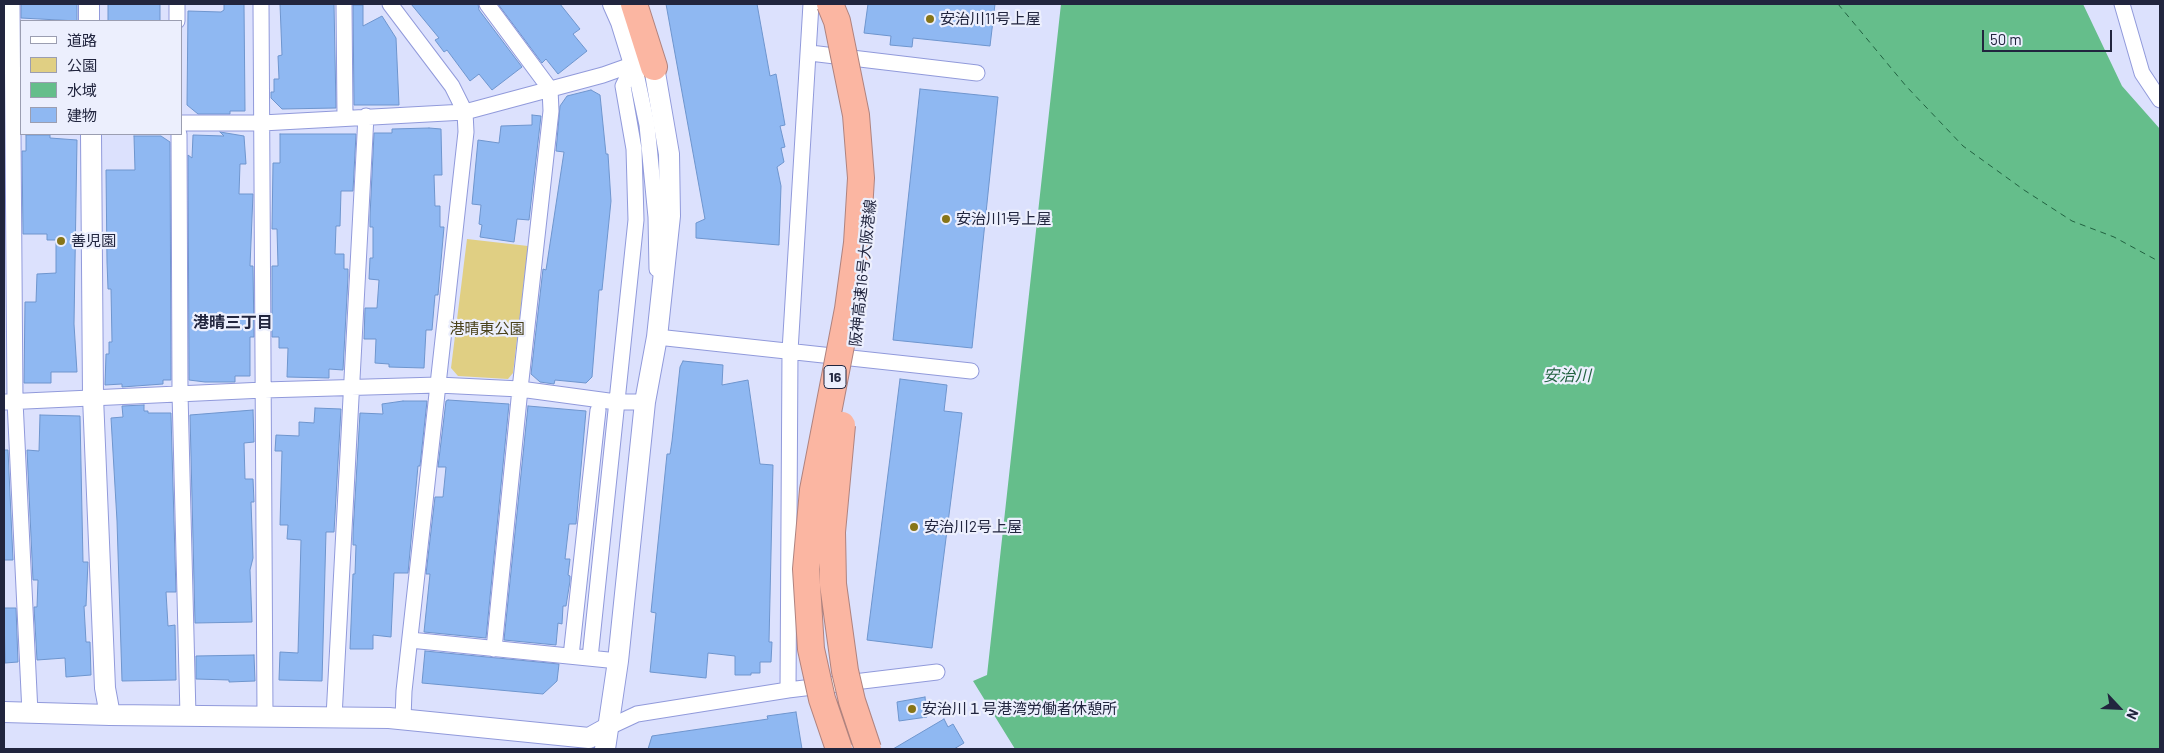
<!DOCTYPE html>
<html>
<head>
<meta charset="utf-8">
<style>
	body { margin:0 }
	#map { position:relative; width:2164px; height:753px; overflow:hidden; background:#dce1fd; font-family:Barlow,"Noto Sans JP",sans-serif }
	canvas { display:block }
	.frame { position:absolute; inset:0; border:5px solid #21253e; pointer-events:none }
	.legend { position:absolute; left:20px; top:20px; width:162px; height:115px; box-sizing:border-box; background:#eceffd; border:1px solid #9b9eb1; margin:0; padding:6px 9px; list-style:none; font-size:15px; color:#21253e }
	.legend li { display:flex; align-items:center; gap:10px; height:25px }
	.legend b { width:25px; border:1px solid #9b9eb1 }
	.north { position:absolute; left:2094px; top:683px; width:50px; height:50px; -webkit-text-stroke:4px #eceffd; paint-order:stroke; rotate:115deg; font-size:14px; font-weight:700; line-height:20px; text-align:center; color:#21253e }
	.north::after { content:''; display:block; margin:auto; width:18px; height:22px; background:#21253e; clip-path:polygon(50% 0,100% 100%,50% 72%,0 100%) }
	.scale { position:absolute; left:1982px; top:30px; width:130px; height:22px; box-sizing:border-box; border:2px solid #21253e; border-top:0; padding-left:6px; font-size:15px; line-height:18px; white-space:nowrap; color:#21253e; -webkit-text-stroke:4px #eceffd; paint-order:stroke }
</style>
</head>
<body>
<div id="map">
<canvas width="2164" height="753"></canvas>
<div class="frame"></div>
<ul class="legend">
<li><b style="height:6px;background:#fff"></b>道路</li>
<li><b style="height:14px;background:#e0cf83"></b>公園</li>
<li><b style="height:14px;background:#65be8b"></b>水域</li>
<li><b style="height:14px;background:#8fb8f2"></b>建物</li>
</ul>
<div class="north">N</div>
<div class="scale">50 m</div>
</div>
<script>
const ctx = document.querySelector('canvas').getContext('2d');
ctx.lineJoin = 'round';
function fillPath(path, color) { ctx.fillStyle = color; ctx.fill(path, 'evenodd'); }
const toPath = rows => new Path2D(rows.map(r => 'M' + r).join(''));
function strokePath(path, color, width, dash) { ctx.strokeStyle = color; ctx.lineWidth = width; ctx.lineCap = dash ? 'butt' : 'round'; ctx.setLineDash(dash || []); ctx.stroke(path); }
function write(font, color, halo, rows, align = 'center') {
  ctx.font = font + ' Barlow,"Noto Sans JP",sans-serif'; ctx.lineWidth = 4.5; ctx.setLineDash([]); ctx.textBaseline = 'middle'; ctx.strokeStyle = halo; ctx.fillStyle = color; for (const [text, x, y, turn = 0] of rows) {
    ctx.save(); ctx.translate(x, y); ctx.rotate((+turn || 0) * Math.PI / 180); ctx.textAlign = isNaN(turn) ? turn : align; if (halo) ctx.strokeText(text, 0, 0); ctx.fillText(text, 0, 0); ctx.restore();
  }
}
fillPath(toPath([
	[467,239,528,246,513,373,508,379,458,376,451,368]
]), '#e0cf83');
fillPath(toPath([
	[1061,4,2083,4,2122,86,2160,129,2160,749,1015,749,973,681,987,675]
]), '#65be8b');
strokePath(toPath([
	[1838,4,1906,86,1963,146,2024,190,2072,221,2114,237,2160,262]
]), '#226241', 1, [6, 5]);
const building = toPath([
	[21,4,77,4,77,21,21,18,21,4],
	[108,4,160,4,160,21,108,21,108,4],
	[224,4,244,4,245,111,230,111,230,114,198,114,187,105,188,11,221,12,224,10,224,4],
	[280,4,334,4,336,108,282,109,271,98,271,92,274,92,274,79,279,79,278,56,282,55,280,4],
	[411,4,478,4,479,10,522,67,492,90,479,74,470,81,447,50,444,52,435,40,439,38,411,4],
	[498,4,560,4,580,29,573,34,587,51,558,74,546,59,542,63,498,4],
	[666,4,757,4,770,76,776,74,785,125,780,126,785,147,781,148,784,162,777,167,781,186,779,245,696,238,696,223,705,219,666,4],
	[868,4,995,4,990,46,913,38,912,47,890,45,891,36,864,33,868,4],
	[353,5,363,5,363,26,382,16,396,38,399,105,354,105,353,5],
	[920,89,998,97,972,348,893,340,920,89],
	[591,90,600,95,606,154,608,154,611,201,602,290,599,290,592,377,586,383,555,380,554,384,540,382,531,374,543,269,546,270,564,152,556,151,560,106,567,96,591,90],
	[532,115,541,116,529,220,517,219,514,242,480,237,482,225,479,224,481,205,472,204,478,140,499,143,501,126,532,125,532,115],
	[429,128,441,129,442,175,434,175,435,206,440,206,440,227,444,227,438,295,435,295,432,330,426,330,424,368,389,367,389,364,375,363,376,339,364,339,365,308,377,308,379,280,369,279,370,258,373,258,373,227,370,227,370,216,374,133,392,133,392,129,429,128],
	[220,132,244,136,246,164,240,164,239,194,253,194,250,266,253,266,254,337,250,337,250,376,235,376,235,382,205,382,189,380,188,155,192,158,193,135,224,136,220,132],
	[280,134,356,134,353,191,341,191,340,226,336,226,335,254,344,254,344,269,348,269,348,277,343,370,329,369,329,378,287,377,288,348,279,348,279,337,272,337,272,266,278,266,277,229,272,229,273,163,280,163,280,134],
	[26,135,50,135,50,138,77,140,74,324,77,372,51,372,51,383,24,383,25,302,36,302,37,274,56,273,56,240,47,240,47,234,23,234,22,151,26,151,26,135],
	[134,136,161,136,170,142,171,380,163,380,163,384,122,387,122,384,105,385,106,354,109,354,109,342,112,342,111,289,108,289,107,262,106,170,135,170,134,136],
	[683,361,723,365,722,385,748,380,760,464,773,465,769,642,772,642,771,662,760,662,760,673,751,673,751,675,735,675,735,656,708,653,706,678,650,672,656,613,651,612,667,454,670,454,672,441,680,367,683,361],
	[900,379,947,385,944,411,962,413,932,648,867,640,900,379],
	[448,400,509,404,486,638,424,632,430,574,426,574,435,497,443,497,446,467,438,467,446,401,448,400],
	[403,401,427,401,420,466,418,466,408,573,394,573,391,637,373,635,373,649,350,649,353,574,355,574,356,545,353,545,353,533,360,413,383,414,382,404,403,401],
	[144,405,144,411,148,411,148,413,171,413,171,415,176,592,166,592,168,626,175,625,176,680,122,681,117,521,111,418,123,417,122,406,144,405],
	[528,406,586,411,576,524,569,524,565,559,570,559,568,575,570,576,570,581,566,606,563,606,562,624,558,623,556,645,504,640,528,406],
	[315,408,341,409,334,532,326,532,322,681,279,680,280,652,298,653,301,540,287,539,288,525,280,525,282,451,275,451,276,435,299,436,299,422,314,423,315,408],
	[253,410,254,442,244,443,245,479,253,479,254,502,251,502,253,558,250,570,252,622,195,623,190,415,253,410],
	[40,415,80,416,83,562,88,562,86,606,84,606,86,642,90,642,91,675,66,677,65,658,37,660,34,607,37,607,38,580,33,580,27,450,39,451,40,415],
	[4,450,8,450,13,560,4,560,4,450],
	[4,608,16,608,18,662,5,663,4,608],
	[425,651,559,664,557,681,543,694,422,683,425,651],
	[254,655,255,681,229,682,229,680,196,679,196,656,254,655],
	[925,697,927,717,899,721,897,702,925,697],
	[796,712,802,749,648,749,652,736,768,719,767,716,796,712],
	[944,719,948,727,953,724,964,743,954,749,893,749,944,719]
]);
fillPath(building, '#8fb8f2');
strokePath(building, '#6e95ce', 1);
const street = toPath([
	[12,4,15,401,30,713],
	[177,4,177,21],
	[261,4,265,716],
	[344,4,345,117],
	[390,4,452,86,465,112,466,132,404,691,403,719],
	[487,4,550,89,551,111,520,389,494,649],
	[2122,4,2142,73,2160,100],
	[810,53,977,73],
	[634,64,647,125,656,217,657,269],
	[181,123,262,123,465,112,603,75,634,64],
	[179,134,180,393,188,716],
	[657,337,971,371],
	[4,402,264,390,438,385,520,389,616,402,645,402],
	[410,640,618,661],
	[571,656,598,410],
	[590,658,636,220,634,149,623,86,634,64],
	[788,690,790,351,811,4],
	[334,717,366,116],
	[607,728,637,714,788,690,937,672]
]);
const secondary = toPath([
	[89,4,89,21],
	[613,4,621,22,634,64],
	[91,134,93,397,105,688,110,715],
	[4,712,110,715,389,718,589,738,607,728],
	[605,749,618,661,645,402,657,337,670,216,669,154,654,67]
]);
const highway = toPath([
	[634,4,654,67]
]);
strokePath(street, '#919adb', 17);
strokePath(secondary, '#919adb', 22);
strokePath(highway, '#af837f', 28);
strokePath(street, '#fff', 15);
strokePath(secondary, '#fff', 20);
strokePath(highway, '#fbb6a2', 26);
const highwayBridge = toPath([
	[830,4,837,21,856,115,861,178,857,243,848,309,813,490,806,569,811,649,822,699,839,749],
	[842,425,832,532,833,584,845,671,852,701,868,749]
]);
strokePath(highwayBridge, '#af837f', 28, []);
strokePath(highwayBridge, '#fbb6a2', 26);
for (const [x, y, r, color] of [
	[930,19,5,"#877518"],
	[946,219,5,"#877518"],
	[61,241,5,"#877518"],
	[914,527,5,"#877518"],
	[912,709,5,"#877518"]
]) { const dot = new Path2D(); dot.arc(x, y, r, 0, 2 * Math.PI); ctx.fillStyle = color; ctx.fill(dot); strokePath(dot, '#eceffd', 2); }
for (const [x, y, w] of [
	[835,377,22]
]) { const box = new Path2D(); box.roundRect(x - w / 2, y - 11.5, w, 23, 4); ctx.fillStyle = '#eceffd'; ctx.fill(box); strokePath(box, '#21253e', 1); }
write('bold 14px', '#21253e', null, [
	["16",835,377]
]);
write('15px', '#21253e', '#eceffd', [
	["安治川11号上屋",940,19],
	["安治川1号上屋",956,219],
	["善児園",71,241],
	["安治川2号上屋",924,527],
	["安治川１号港湾労働者休憩所",922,709]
], 'left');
write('15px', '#21253e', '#eceffd', [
	["阪神高速16号大阪港線",863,273,-84]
]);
write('15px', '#49411a', '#eceffd', [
	["港晴東公園",487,329]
]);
write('bold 16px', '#21253e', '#eceffd', [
	["港晴三丁目",233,323]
]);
write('italic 16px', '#226241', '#eceffd', [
	["安治川",1567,376]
]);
</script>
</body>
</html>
